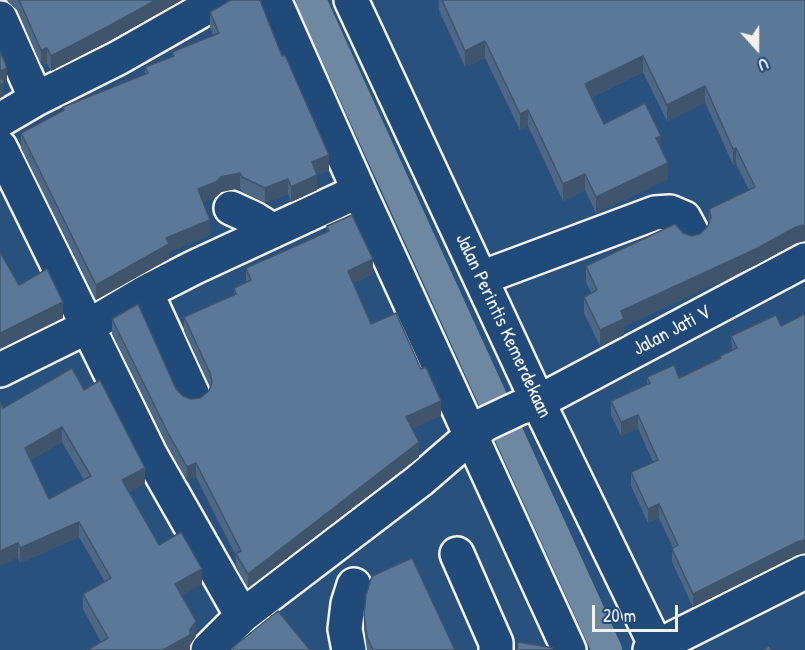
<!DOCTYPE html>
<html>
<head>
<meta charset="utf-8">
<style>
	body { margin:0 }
	#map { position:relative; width:805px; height:650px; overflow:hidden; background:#28517e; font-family:"Patrick Hand",sans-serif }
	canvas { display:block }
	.north { position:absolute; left:727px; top:18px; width:60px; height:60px; -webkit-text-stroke:4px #1f4a7a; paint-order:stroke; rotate:159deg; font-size:16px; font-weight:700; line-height:24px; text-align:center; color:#f4f1e8 }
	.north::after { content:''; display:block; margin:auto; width:21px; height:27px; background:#f4f1e8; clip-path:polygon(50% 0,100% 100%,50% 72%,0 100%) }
	.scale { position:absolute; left:592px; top:605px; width:86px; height:27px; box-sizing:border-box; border:3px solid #f4f1e8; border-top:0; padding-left:8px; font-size:18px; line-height:21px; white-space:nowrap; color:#f4f1e8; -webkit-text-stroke:4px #1f4a7a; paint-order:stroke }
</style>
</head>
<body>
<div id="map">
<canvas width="805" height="650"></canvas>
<div class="north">U</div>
<div class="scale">20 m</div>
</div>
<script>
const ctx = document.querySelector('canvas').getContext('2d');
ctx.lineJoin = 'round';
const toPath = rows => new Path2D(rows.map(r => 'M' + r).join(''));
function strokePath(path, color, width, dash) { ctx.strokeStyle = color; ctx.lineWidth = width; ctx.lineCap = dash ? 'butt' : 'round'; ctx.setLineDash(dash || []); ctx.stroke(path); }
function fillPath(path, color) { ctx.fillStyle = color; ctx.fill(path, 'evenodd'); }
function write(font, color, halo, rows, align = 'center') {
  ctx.font = font + ' "Patrick Hand",sans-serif'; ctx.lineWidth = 6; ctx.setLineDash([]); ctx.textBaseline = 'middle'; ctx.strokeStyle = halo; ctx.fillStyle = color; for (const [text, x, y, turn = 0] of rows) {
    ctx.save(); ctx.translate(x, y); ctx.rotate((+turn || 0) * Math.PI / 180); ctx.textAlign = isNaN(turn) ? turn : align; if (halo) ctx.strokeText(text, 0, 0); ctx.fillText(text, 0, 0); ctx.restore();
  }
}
strokePath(toPath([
	[311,0,607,650]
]), '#6e88a2', 30);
const minor = toPath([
	[274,0,359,191,569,650],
	[0,18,36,99],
	[0,120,36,99,118,58,220,0],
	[0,147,151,456,242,616],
	[231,208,253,218,272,230],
	[481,278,655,213,670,212,684,218,692,233],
	[146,292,193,395],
	[0,370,87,327,146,292,195,267,359,191],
	[457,554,496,643,496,650],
	[208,650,242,616,419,481,485,424,519,408,538,402,805,260],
	[349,650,345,629,348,604,354,585],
	[650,650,805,572]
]);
const major = toPath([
	[351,0,538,402,658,650]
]);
strokePath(minor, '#f4f1e8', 38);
strokePath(major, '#f4f1e8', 38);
strokePath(minor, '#1f4a7a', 33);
strokePath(major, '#1f4a7a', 33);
fillPath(toPath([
	[8,0,182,0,109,41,51,71,47,63,41,65,17,10,8,2],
	[439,0,805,0,805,241,796,243,756,265,624,326,624,335,600,346,584,313,584,297,591,293,586,282,586,266,683,233,692,236,700,234,708,226,709,209,749,190,736,164,733,165,705,102,667,121,643,72,592,97,604,124,661,149,668,179,596,213,585,190,563,201,528,126,520,130,485,58,465,67,439,10],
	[210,12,329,170,317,175,317,190,291,202,288,194,265,203,242,192,240,188,221,192,216,197,203,202,210,235,169,252,169,259,96,300,21,148,21,133,63,111,63,107,145,74,145,67,172,57,172,52,213,35,210,27],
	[327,226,373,274,353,283,371,324,441,415,412,429,419,457,248,588,236,568,236,556,196,477,187,481,168,447,112,334,112,319,183,396,191,399,200,398,209,391,210,387,184,331,184,317,234,295,234,288,246,283,246,268,327,232],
	[805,314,805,553,797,555,693,607,672,562,672,549,673,548,659,518,648,523,631,486,631,472,653,462,638,428,621,436,611,415,611,401,647,385,647,377,679,378,720,359,720,356,732,350,731,336,781,326],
	[84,390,145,483,129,492,159,545,202,584,181,595,196,636,190,645,190,650,101,642,83,609,83,594,105,582,79,537,20,563,18,558,3,408],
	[62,442,84,480,49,499,30,460],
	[364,615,455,650,367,650,364,628]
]), '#4e6784');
fillPath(toPath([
	[156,0,182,0,109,41,51,71,51,56],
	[485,41,485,58,465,67,465,51],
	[47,48,47,63,41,65,41,50],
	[643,56,643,72,585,100,585,84],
	[7,68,7,81,0,84,0,71],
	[4,83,4,96,0,98,0,85],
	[705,86,705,102,667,121,667,105],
	[528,110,528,126,520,130,520,114],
	[661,136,661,152,656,138],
	[736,148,736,164,733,165,733,149],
	[329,155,329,170,317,175,317,190,291,202,291,187,312,162],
	[668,163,668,179,596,213,596,197],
	[240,173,240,188,221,192,216,197,198,205,198,189,221,177],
	[585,174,585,190,563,201,563,184],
	[288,179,288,194,265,203,265,188],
	[210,220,210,235,169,252,169,259,96,300,96,285,166,238],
	[805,225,805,241,796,243,756,265,624,326,624,335,600,346,600,330,621,311,796,227],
	[373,259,373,274,348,285,348,271],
	[63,302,63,318,0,349,0,333],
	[441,401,441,415,406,432,406,417],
	[638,415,638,428,621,436,621,422],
	[62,427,62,442,25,463,25,448],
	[419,442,419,457,248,588,248,574],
	[196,463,196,477,187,481,187,467],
	[145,468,145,483,122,495,122,480],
	[659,504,659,518,648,523,648,509],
	[79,522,79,537,20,563,20,548],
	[805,540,805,553,797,555,693,607,693,594,797,542],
	[18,543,18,558,0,566,0,551],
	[202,569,202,584,175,599,175,584],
	[196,621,196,636,190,645,190,650,163,650,190,630]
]), '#40546b');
const building = toPath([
	[19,0,156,0,109,26,51,56,47,48,41,50,19,0],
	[231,0,260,0,282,56,285,55,329,155,312,162,317,175,291,187,288,179,265,188,242,177,240,173,221,177,216,182,198,189,210,220,166,238,169,244,96,285,21,133,64,110,63,107,148,73,145,67,174,56,172,52,219,33,210,12,231,0],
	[442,0,805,0,805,225,796,227,756,249,621,311,624,319,600,330,584,297,597,290,586,266,675,224,683,233,692,236,700,234,708,226,711,217,709,209,755,187,736,148,733,149,705,86,667,105,643,56,585,84,604,124,645,103,661,136,656,138,668,163,596,197,585,174,563,184,528,110,520,114,485,41,465,51,442,0],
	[0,51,7,68,0,71,0,51],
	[0,74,4,83,0,85,0,74],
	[352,215,373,259,348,271,371,324,396,313,421,369,426,367,441,401,406,417,419,442,248,574,236,554,241,551,196,463,187,467,168,433,112,319,138,304,176,389,183,396,191,399,200,398,209,391,212,382,210,373,184,317,236,294,234,288,251,280,246,268,329,231,327,226,352,215],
	[0,252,19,285,47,269,63,302,0,333,0,252],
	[805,314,805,540,797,542,693,594,672,549,678,545,659,504,648,509,631,472,658,460,638,415,621,422,611,401,650,383,647,377,674,365,679,378,721,358,720,356,737,348,731,336,776,315,781,326,805,314],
	[72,368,84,390,100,380,145,468,122,480,159,545,181,532,202,569,175,584,196,621,190,630,190,635,163,650,87,650,108,638,83,594,111,578,79,522,20,548,18,543,0,551,0,402,3,408,72,368],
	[62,427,91,476,49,499,25,448,62,427],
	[412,558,455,650,373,650,367,637,364,615,366,595,372,576,412,558],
	[278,611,310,650,234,650,232,648,278,611],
	[518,642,553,648,552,650,517,650,518,642],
	[769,646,771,650,763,650,769,646]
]);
fillPath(building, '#5b7899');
strokePath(building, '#40546b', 1.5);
write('20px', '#f4f1e8', '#1f4a7a', [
	["Jalan Perintis Kemerdekaan",503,326,65],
	["Jalan Jati V",672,331,-28]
]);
</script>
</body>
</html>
